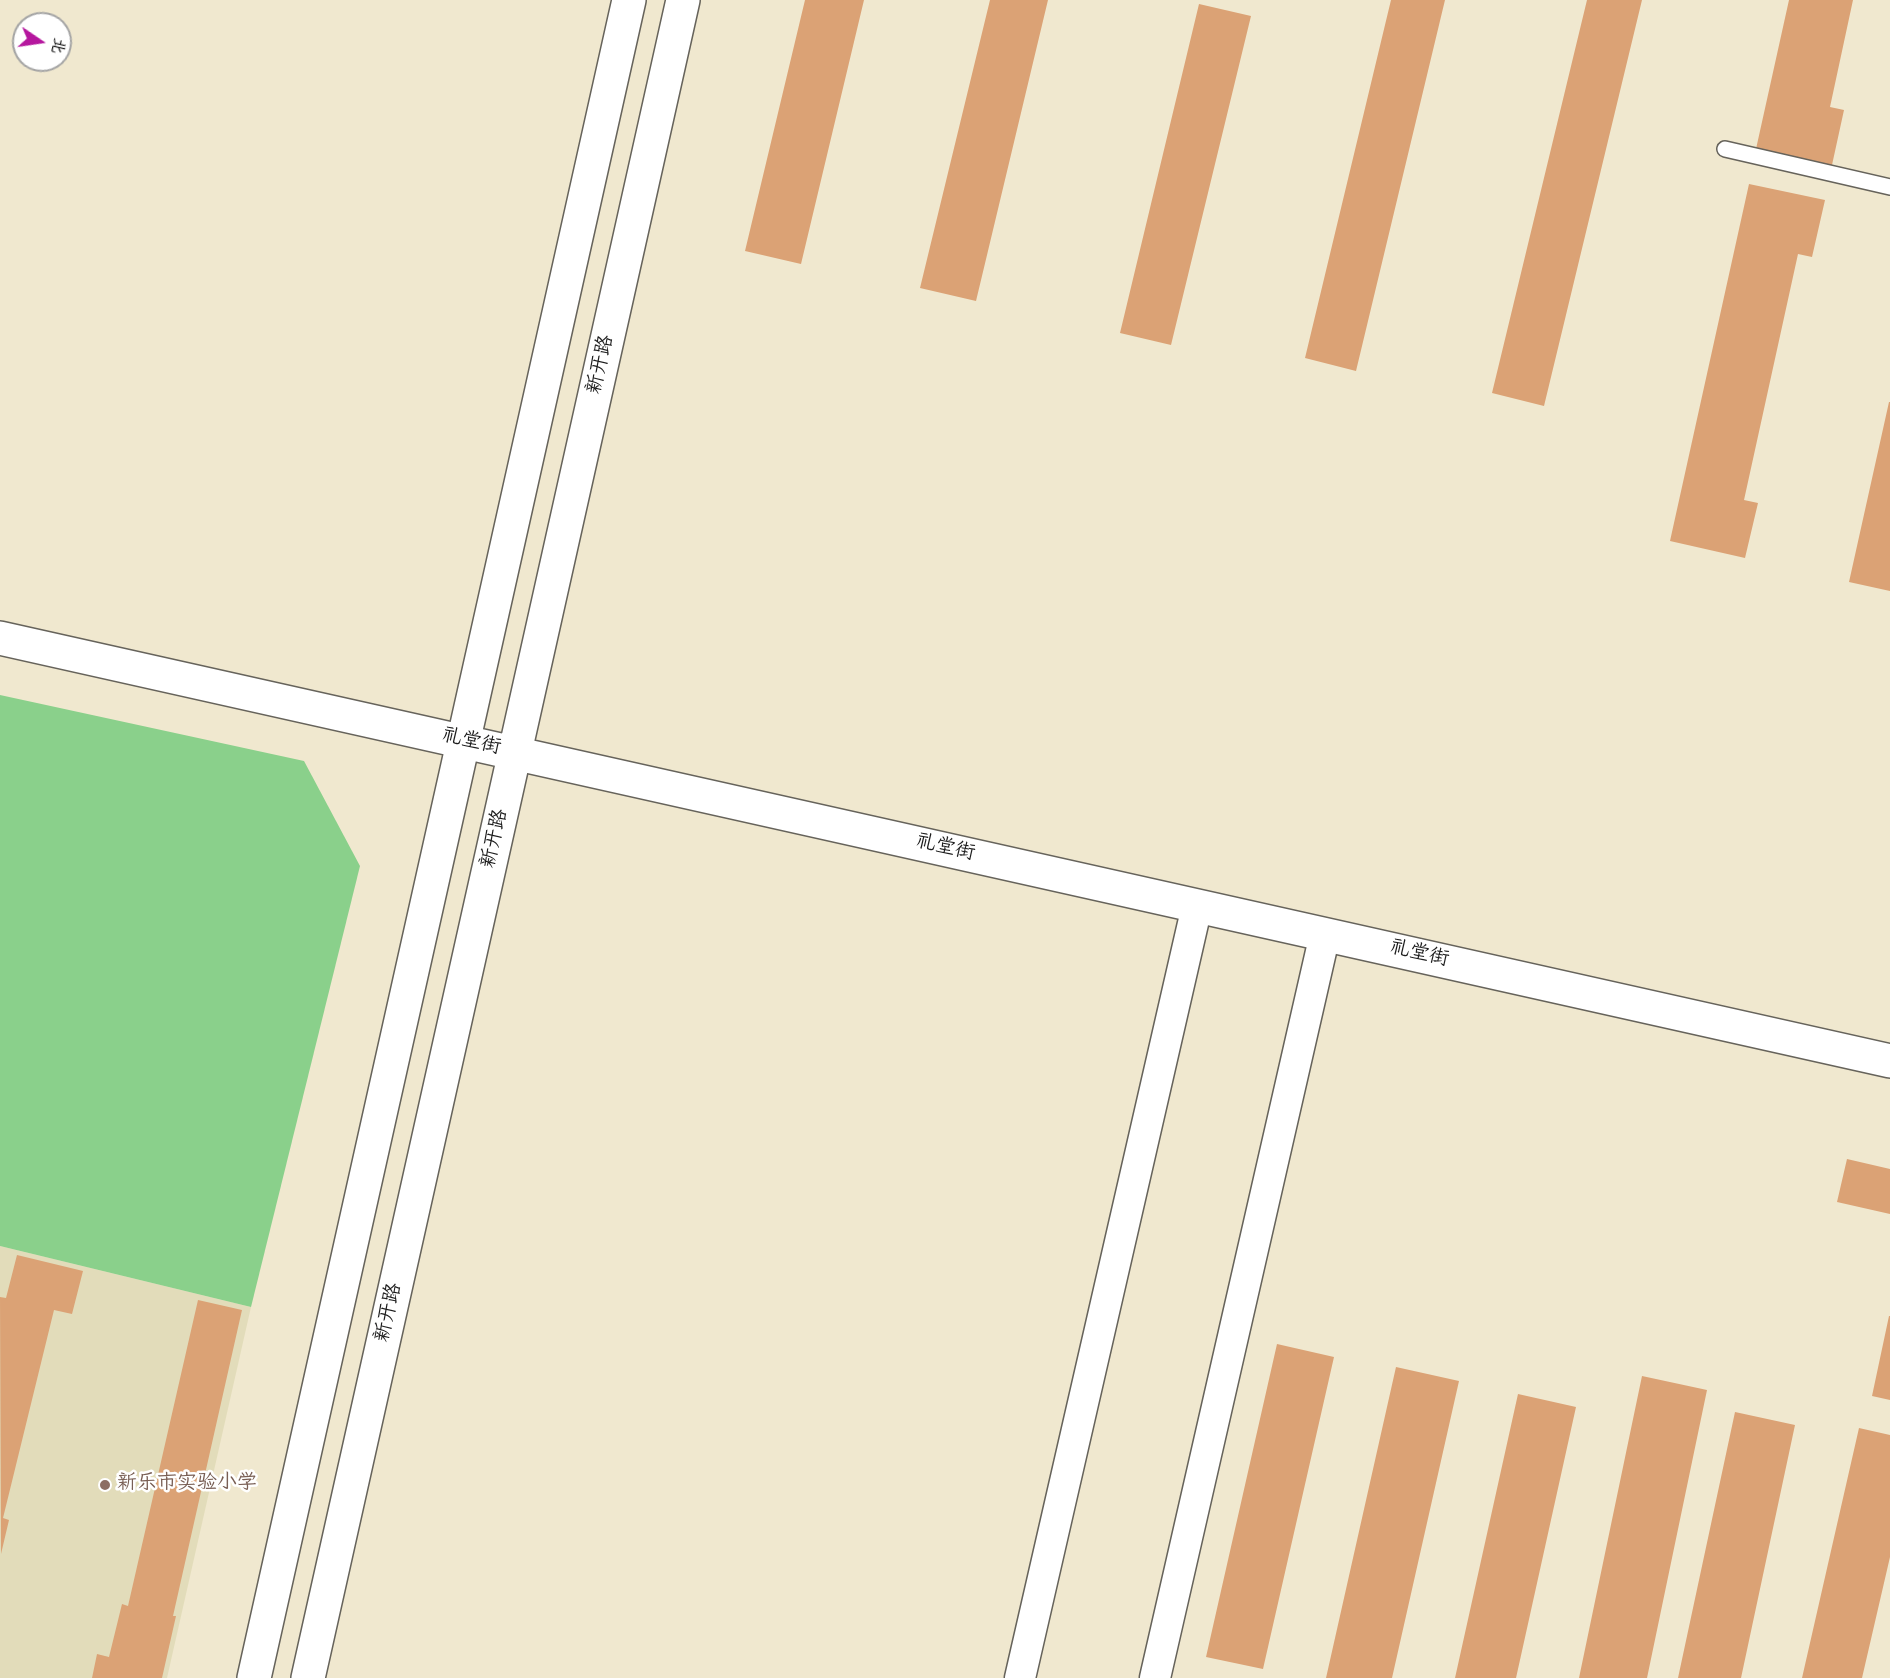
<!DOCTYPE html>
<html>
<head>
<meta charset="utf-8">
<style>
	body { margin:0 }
	#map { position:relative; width:1890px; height:1678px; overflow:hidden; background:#f0e8cf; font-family:"Indie Flower","LXGW WenKai TC",sans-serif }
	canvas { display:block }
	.north { position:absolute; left:12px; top:12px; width:60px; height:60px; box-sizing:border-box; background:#fff; border:2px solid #a4a4a4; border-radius:50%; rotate:103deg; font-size:16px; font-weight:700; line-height:24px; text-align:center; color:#1c1c1c }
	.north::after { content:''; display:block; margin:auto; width:21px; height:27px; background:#b5179e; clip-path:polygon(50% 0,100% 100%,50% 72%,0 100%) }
</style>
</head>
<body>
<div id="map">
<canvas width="1890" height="1678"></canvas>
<div class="north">北</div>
</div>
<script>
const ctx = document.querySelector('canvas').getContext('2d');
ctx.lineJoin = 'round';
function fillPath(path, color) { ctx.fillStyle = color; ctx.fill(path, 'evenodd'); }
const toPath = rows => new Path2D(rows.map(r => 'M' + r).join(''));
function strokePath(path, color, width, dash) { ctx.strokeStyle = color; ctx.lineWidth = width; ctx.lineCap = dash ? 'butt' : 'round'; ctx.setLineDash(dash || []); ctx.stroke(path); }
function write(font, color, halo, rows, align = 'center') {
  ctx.font = font + ' "Indie Flower","LXGW WenKai TC",sans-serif'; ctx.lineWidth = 5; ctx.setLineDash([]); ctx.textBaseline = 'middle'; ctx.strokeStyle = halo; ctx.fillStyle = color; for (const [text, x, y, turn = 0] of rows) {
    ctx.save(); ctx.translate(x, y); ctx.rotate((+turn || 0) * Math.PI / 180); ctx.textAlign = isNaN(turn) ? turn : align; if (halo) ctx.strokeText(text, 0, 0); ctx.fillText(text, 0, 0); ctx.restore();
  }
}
fillPath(toPath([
	[0,1246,251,1307,167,1678,0,1678]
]), '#e2dcba');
fillPath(toPath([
	[0,695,304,761,360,866,251,1307,0,1246]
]), '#8ad08b');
fillPath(toPath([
	[805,0,864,0,801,264,745,251],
	[990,0,1048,0,976,301,920,288],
	[1391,0,1445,0,1356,371,1305,358],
	[1587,0,1642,0,1544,406,1492,393],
	[1789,0,1853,0,1830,107,1844,110,1832,165,1756,149],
	[1199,4,1251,16,1171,345,1120,333],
	[1749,184,1825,200,1812,257,1798,254,1744,500,1758,503,1745,558,1670,541],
	[1889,402,1890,402,1890,591,1849,582],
	[1847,1159,1890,1169,1890,1214,1837,1202],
	[17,1255,83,1271,72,1314,54,1310,3,1518,9,1520,1,1554,0,1297,6,1298],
	[198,1300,242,1310,173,1616,176,1616,162,1678,92,1678,97,1654,109,1657,122,1604,128,1606],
	[1889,1316,1890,1316,1890,1400,1872,1396],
	[1277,1344,1334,1357,1263,1669,1206,1657],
	[1396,1367,1459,1381,1392,1678,1326,1678],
	[1642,1376,1707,1390,1647,1678,1579,1678],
	[1518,1394,1576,1407,1516,1678,1455,1678],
	[1735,1412,1795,1425,1741,1678,1678,1678],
	[1859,1428,1890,1435,1890,1557,1862,1678,1802,1678]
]), '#dba275');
const service = toPath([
	[1725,149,1890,187]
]);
const minor = toPath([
	[1020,1678,1197,906],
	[1155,1678,1325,934]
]);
const tertiary = toPath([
	[0,638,1890,1061],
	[254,1678,629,0],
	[308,1678,683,0]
]);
strokePath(service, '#66635b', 18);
strokePath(minor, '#66635b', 33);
strokePath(tertiary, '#66635b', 36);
strokePath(service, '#fff', 15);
strokePath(minor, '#fff', 30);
strokePath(tertiary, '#fff', 33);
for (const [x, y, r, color] of [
	[105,1485,6,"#8d6e63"]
]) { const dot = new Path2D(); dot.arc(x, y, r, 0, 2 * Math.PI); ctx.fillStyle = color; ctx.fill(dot); strokePath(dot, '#fff', 2); }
write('20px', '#1c1c1c', '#fff', [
	["新开路",602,365,-77],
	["礼堂街",471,743,13],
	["新开路",496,839,-77],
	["礼堂街",945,849,13],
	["礼堂街",1419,955,13],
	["新开路",390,1313,-77]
]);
write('20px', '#785e54', '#fff', [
	["新乐市实验小学",117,1485]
], 'left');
</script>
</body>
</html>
